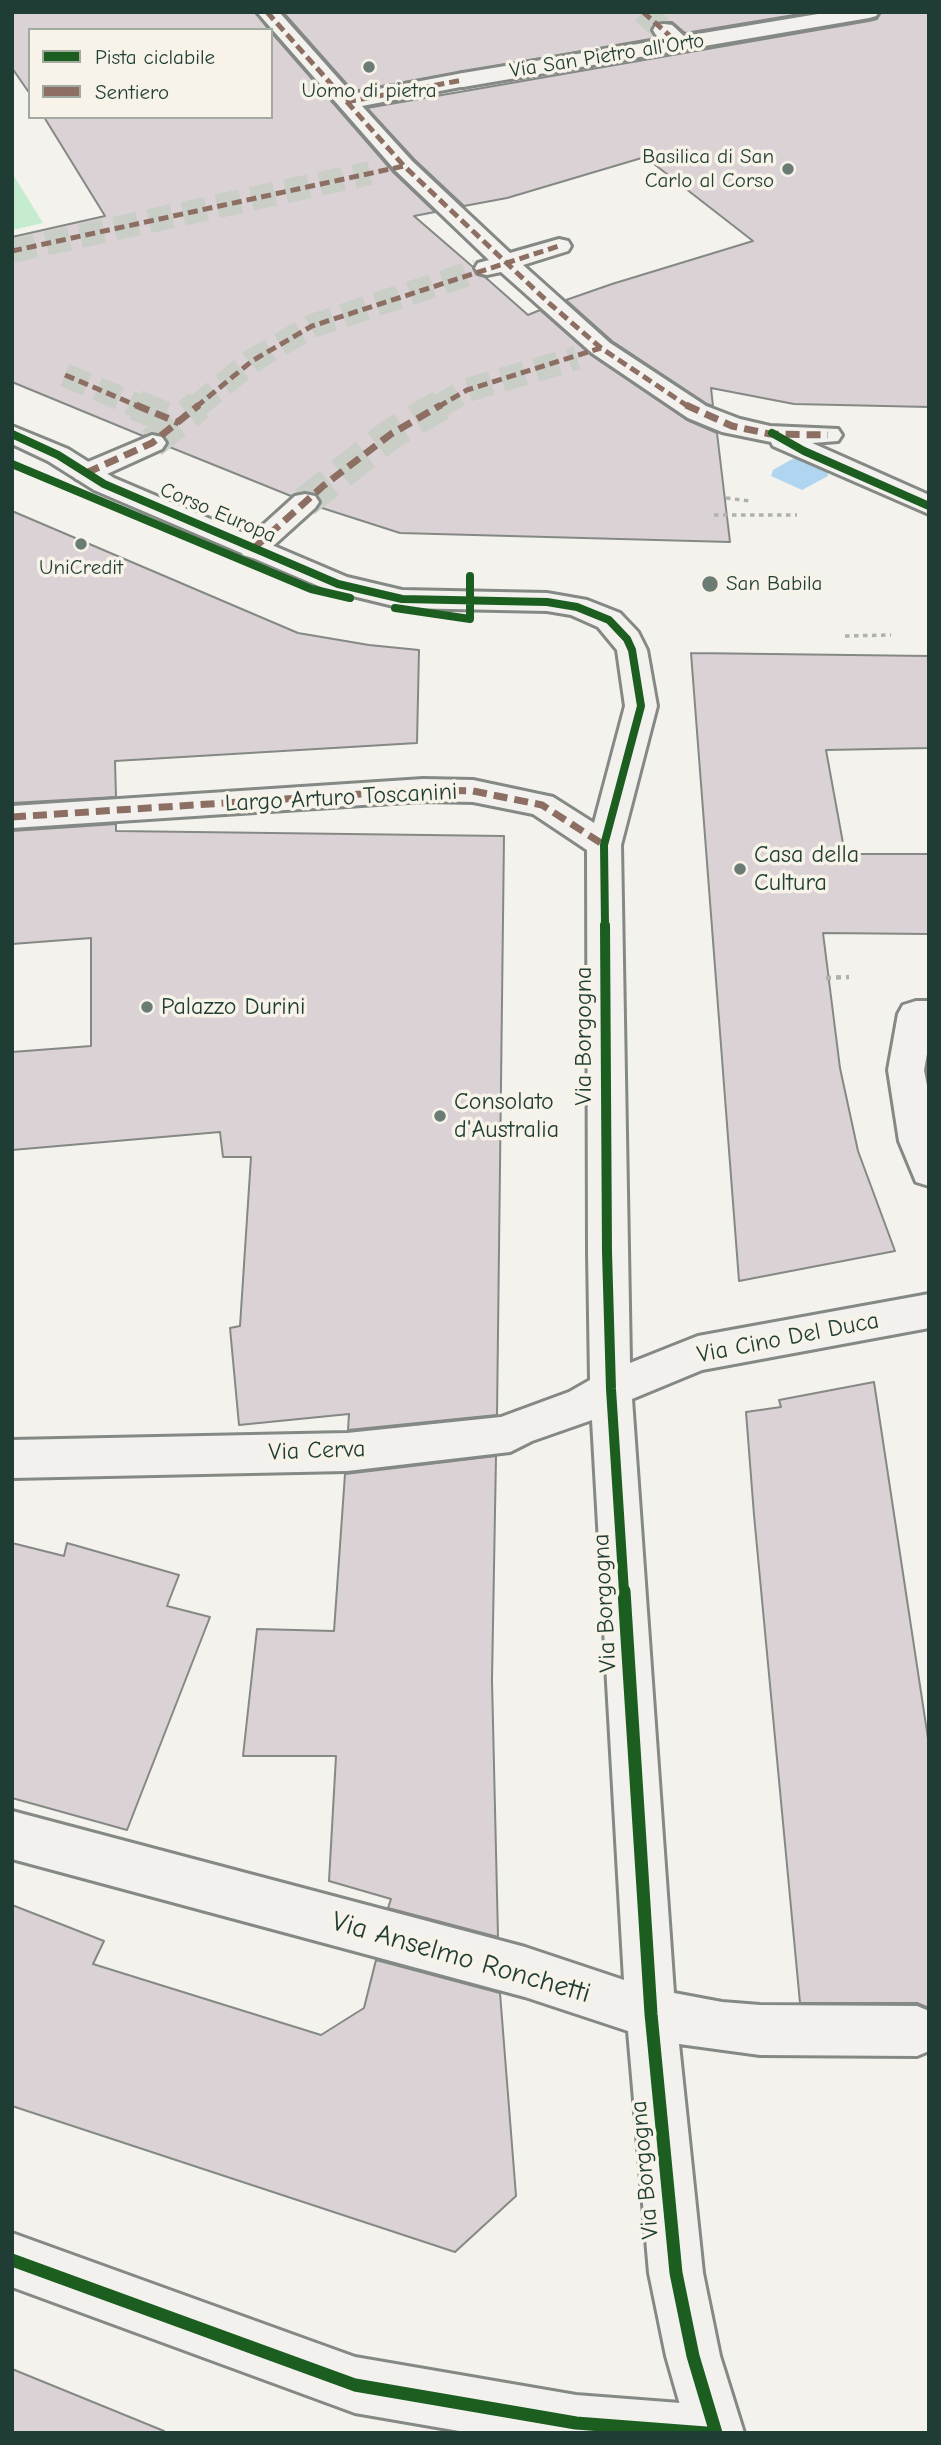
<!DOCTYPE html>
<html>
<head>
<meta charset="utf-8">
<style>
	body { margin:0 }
	#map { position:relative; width:941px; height:2445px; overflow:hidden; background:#f4f2ec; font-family:"Comic Neue",sans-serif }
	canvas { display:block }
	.frame { position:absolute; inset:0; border:14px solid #1f3d34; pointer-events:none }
	.legend { position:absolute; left:28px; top:28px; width:245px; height:91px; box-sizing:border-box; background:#f7f3e8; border:2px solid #a1aaa0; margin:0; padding:9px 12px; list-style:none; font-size:21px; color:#1f3d34 }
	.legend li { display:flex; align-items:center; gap:14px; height:35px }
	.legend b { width:35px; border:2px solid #a1aaa0 }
</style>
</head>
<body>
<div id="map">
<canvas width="941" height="2445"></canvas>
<div class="frame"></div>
<ul class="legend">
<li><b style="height:9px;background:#1b5e20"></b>Pista ciclabile</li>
<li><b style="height:9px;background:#8d6e63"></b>Sentiero</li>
</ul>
</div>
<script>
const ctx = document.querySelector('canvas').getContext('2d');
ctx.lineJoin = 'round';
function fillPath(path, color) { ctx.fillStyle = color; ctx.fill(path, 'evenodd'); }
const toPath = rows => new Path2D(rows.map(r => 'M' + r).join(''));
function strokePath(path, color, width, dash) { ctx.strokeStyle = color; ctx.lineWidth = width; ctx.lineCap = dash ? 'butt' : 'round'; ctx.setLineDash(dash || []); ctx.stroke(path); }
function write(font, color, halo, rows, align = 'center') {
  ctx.font = font + ' "Comic Neue",sans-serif'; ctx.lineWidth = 7; ctx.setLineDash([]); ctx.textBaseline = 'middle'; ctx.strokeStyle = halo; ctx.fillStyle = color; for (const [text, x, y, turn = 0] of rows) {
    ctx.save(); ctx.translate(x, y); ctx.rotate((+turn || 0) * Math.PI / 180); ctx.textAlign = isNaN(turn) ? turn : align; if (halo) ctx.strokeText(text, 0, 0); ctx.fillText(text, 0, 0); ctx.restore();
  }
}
fillPath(toPath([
	[14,176,43,223,12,230]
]), '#c5eccf');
fillPath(toPath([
	[796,457,827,471,828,476,802,490,771,476,773,470]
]), '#b0d5f0');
const building = toPath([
	[12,12,255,12,269,30,30,30,30,94,12,68,12,12],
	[283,12,812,12,685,33,672,22,656,22,651,31,656,38,353,91,283,12],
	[881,12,929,12,929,407,794,404,711,388,713,406,707,404,612,341,566,300,612,284,753,241,645,157,507,198,464,206,414,159,367,108,869,21,877,19,881,12],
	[271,32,394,173,435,212,414,216,473,267,476,274,485,277,528,315,540,310,591,355,687,420,717,433,730,542,400,533,319,507,321,501,316,493,304,491,291,496,167,446,168,442,163,434,153,432,143,436,12,382,12,237,105,216,44,117,271,117,271,32],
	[12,511,298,633,369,645,419,650,417,743,115,761,116,797,12,803,12,511],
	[691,653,929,656,929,748,826,750,845,854,929,854,929,934,823,933,840,1068,858,1151,895,1251,739,1281,691,653],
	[116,824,116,831,504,836,497,1415,348,1430,349,1414,239,1425,230,1328,240,1326,251,1157,223,1157,220,1132,12,1150,12,1052,91,1046,91,938,12,944,12,831,116,824],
	[874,1382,929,1745,929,2008,917,2003,800,2003,754,1515,746,1412,781,1407,779,1400,874,1382],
	[496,1456,492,1680,498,1937,388,1908,391,1899,329,1881,336,1756,243,1756,257,1629,334,1631,345,1474,496,1456],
	[12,1543,64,1556,67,1543,179,1575,167,1606,210,1617,127,1830,12,1798,12,1543],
	[12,1905,104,1941,93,1964,321,2035,364,2008,376,1960,500,1993,516,2196,455,2252,12,2106,12,1905],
	[12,2369,164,2431,164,2433,12,2433,12,2369]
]);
fillPath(building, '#dbd2d6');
strokePath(building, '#848985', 2);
strokePath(toPath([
	[643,12,664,30],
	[12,251,370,173],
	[65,375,140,407],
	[196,407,252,361,312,326,477,271],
	[438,407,467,390,577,358]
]), '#c9cec7', 24, [24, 11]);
strokePath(toPath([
	[136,405,179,423],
	[152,443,199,405],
	[305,502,391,434,441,405]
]), '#c9cec7', 31, [31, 15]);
const pedestrian = toPath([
	[257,12,279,12,352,94,463,73,471,75,474,80,471,85,362,106,412,161,510,253,559,239,568,241,571,246,568,251,523,265,610,343,706,406,740,419,770,426,838,429,842,435,838,441,812,443,929,495,929,514,773,446,771,442,722,432,688,418,592,353,501,272,487,275,478,273,475,268,478,263,489,260,396,171,257,12],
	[664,24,672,25,687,39,690,44,687,49,671,49,656,35,653,30,656,25,664,24],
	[152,435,162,437,166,443,162,449,96,479,86,481,76,479,72,473,76,467,152,435],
	[305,494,315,496,319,502,315,508,263,555,253,558,243,555,239,549,243,543,295,496,305,494]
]);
const minor = toPath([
	[830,12,879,12,876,16,869,18,463,87,455,85,452,80,455,75,463,73,830,12],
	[12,426,68,449,114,478,347,577,402,590,547,593,587,600,620,613,638,632,647,650,657,706,621,845,630,1363,698,1336,929,1294,929,1328,702,1370,632,1399,674,1993,722,2002,760,2005,917,2006,929,2011,929,2051,917,2056,760,2055,679,2044,703,2273,720,2356,744,2433,688,2433,666,2356,649,2273,628,2031,525,1997,12,1859,12,1811,525,1947,624,1980,592,1420,532,1441,510,1452,347,1471,12,1478,12,1440,347,1433,501,1417,569,1392,590,1380,588,1252,587,850,533,814,473,802,423,801,12,828,12,806,423,779,473,780,553,797,594,823,625,706,617,650,598,627,571,615,547,611,402,608,328,590,94,490,48,461,12,444,12,426],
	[916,1001,929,1001,929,1043,924,1070,929,1096,929,1186,916,1182,899,1141,888,1070,898,1014,903,1005,916,1001]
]);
const tertiary = toPath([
	[12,2233,355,2357,576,2395,706,2405,726,2413,734,2433,471,2433,355,2413,12,2287,12,2233]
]);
strokePath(pedestrian, '#848985', 6);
strokePath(minor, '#848985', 6);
strokePath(tertiary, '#848985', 6);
strokePath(toPath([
	[726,498,750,501],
	[714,515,797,515],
	[845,636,891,635]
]), '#b0b2ae', 3.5, [4.5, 4.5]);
strokePath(toPath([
	[826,978,849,977]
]), '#b0b2ae', 4.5, [5, 5]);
fillPath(pedestrian, '#f2f1ed');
fillPath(minor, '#f2f1ed');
fillPath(tertiary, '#f2f1ed');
strokePath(toPath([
	[267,12,404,166,550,304,601,348,689,407],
	[643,12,679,44],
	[346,102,463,80],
	[12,251,404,166],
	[65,375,140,407],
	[196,407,252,361,312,326,559,246],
	[438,407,467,390,601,348]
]), '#8d6e63', 5, [10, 5]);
strokePath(toPath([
	[136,405,179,423],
	[686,405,732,426,770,434,828,435],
	[86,473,152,443,199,405],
	[253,549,323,486,391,434,441,405],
	[12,817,423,790,473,791,542,805,604,845]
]), '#8d6e63', 7, [14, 7]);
strokePath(toPath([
	[772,433,804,451,929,506],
	[12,434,58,455,104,484,338,584,402,599,547,602,577,607,609,620,627,639,632,650,641,706,604,845,605,926],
	[12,464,311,589,350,598],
	[395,608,470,619,470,576]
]), '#1b5e20', 8);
strokePath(toPath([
	[605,925,607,1252,611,1389,624,1592]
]), '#1b5e20', 10);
strokePath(toPath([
	[624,1591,651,2014,676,2273,693,2356,716,2433],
	[12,2260,355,2385,576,2423,706,2433]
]), '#1b5e20', 13);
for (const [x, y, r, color] of [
	[369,67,7,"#6a7c74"],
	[788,169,7,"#6a7c74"],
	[81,544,7,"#6a7c74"],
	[710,584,9,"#6a7c74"],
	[740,869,7,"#6a7c74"],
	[147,1007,7,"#6a7c74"],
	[440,1116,7,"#6a7c74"]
]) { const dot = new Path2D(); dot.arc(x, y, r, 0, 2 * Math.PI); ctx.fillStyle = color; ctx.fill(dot); strokePath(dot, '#f7f3e8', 2.5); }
write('21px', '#1f3d34', '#f7f3e8', [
	["Via San Pietro all'Orto",607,56,-9],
	["Corso Europa",218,513,23]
]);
write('21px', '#1f3d34', '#f7f3e8', [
	["Uomo di pietra",369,91],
	["Basilica di San",774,157,"right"],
	["Carlo al Corso",774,181,"right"],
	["UniCredit",81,568],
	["San Babila",726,584,"left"]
]);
write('24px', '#1f3d34', '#f7f3e8', [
	["Largo Arturo Toscanini",341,798,-3],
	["Via Borgogna",584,1036,-90],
	["Via Cino Del Duca",788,1338,-11],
	["Via Cerva",317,1451,-2],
	["Via Borgogna",605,1603,-93],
	["Via Borgogna",645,2170,-95]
]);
write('24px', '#1f3d34', '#f7f3e8', [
	["Casa della",754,855],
	["Cultura",754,883],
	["Palazzo Durini",161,1007],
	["Consolato",454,1102],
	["d'Australia",454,1130]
], 'left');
write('28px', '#1f3d34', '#f7f3e8', [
	["Via Anselmo Ronchetti",461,1958,16]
]);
</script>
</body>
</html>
